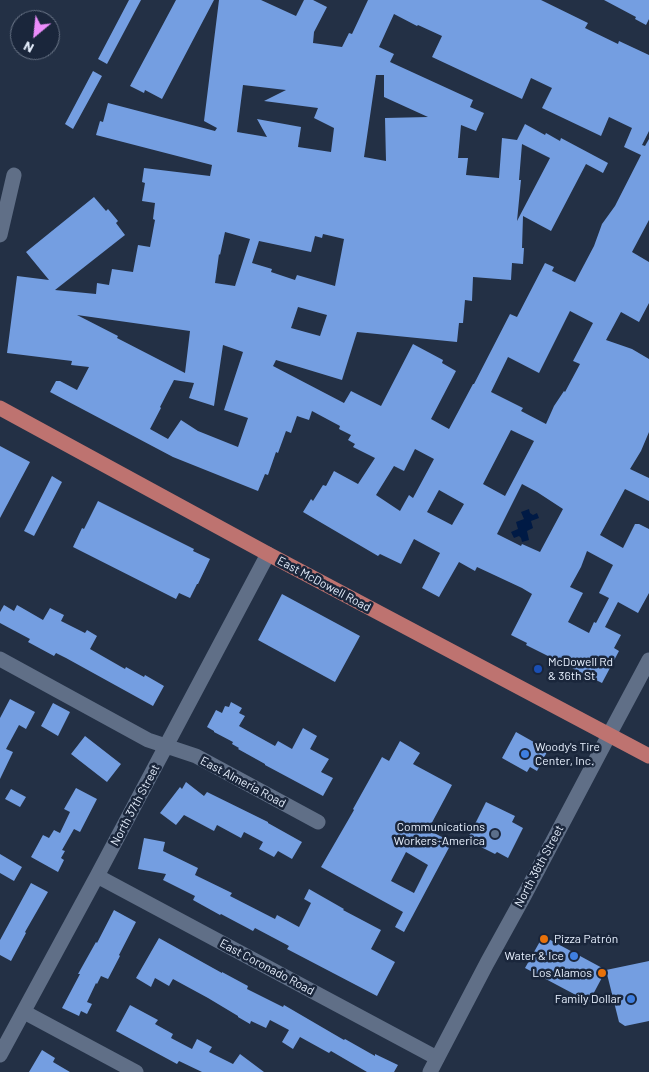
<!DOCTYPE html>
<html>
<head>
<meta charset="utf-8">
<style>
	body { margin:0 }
	#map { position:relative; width:649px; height:1072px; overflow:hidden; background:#233045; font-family:Barlow,sans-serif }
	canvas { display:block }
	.north { position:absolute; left:10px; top:10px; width:50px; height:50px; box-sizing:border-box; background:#1a263b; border:1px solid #6c7789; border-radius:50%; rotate:208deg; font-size:14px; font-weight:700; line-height:20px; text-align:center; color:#e7f0fe }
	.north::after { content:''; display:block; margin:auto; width:18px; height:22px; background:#eb8dfb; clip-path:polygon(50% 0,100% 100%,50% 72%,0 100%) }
</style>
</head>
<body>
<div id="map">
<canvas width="649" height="1072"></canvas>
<div class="north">N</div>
</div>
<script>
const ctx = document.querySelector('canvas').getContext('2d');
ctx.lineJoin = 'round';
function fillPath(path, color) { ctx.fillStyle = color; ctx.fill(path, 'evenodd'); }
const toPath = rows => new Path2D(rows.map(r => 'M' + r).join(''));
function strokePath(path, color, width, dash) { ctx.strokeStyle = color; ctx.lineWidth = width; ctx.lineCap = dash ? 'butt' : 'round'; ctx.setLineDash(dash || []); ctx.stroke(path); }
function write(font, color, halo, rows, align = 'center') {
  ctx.font = font + ' Barlow,sans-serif'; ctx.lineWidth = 5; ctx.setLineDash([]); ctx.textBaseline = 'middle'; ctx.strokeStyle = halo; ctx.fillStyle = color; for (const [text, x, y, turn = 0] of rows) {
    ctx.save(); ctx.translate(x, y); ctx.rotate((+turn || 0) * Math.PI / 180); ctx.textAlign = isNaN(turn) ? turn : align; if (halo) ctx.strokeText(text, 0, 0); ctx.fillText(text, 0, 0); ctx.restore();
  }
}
fillPath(toPath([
	[529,509,530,513,533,515,537,513,539,518,531,521,533,528,527,531,529,540,522,542,521,538,519,536,514,538,511,532,518,529,516,522,524,519,521,512]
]), '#001a45');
fillPath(toPath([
	[129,0,141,0,107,64,98,59],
	[176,0,214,0,162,99,145,90,144,93,130,86],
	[219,0,261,0,296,16,304,0,313,0,327,7,314,32,313,43,342,47,349,33,352,34,368,0,541,0,588,23,585,28,618,44,619,41,649,55,649,131,642,145,645,146,649,139,649,220,632,252,649,262,649,303,639,322,621,312,606,340,632,349,649,359,649,432,641,451,630,469,649,478,649,501,625,489,600,535,623,548,635,524,639,524,649,529,649,593,638,613,618,602,605,627,621,635,614,648,619,651,602,683,526,645,527,643,511,635,532,594,522,588,477,567,475,571,459,562,439,597,422,588,440,553,414,539,401,564,380,554,378,556,303,512,311,499,313,501,323,485,326,486,334,471,358,484,375,458,353,447,355,444,348,440,351,435,339,429,340,426,312,411,309,420,297,416,291,433,286,431,278,453,276,452,268,475,265,474,258,491,173,457,50,392,56,381,60,381,77,390,89,367,71,365,72,361,7,353,17,276,49,280,26,252,94,197,106,211,108,209,118,221,116,223,125,235,55,290,96,294,97,283,109,285,112,269,133,272,138,245,150,247,155,220,153,219,155,203,142,201,145,183,142,182,144,168,210,176,212,165,96,135,100,121,103,122,108,103,215,131,217,128,204,121],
	[394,14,417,26,418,25,442,36,432,57,522,99,531,78,552,88,542,108,601,136,609,117,632,128,624,147,641,155,615,206,602,224,594,246,575,282,552,271,554,267,545,263,517,317,510,314,474,384,473,384,449,429,431,419,456,371,442,363,443,360,413,344,381,406,351,391,344,403,273,366,276,360,342,380,357,332,457,342,459,323,463,323,465,300,472,301,473,277,511,280,512,263,523,264,524,248,522,248,523,216,551,231,586,164,603,173,608,163,561,138,560,141,546,133,545,135,525,124,517,140,502,138,499,178,466,175,468,158,458,158,461,125,476,131,484,113,470,107,473,100,390,62,394,54,379,47],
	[376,75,384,75,384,97,428,117,385,118,386,161,364,157],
	[243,85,286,90,264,101,318,108,314,118,334,128,331,152,298,147,301,127,257,119,267,137,237,132],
	[522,144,550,158,517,221,521,180,519,180],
	[225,232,250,239,235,286,215,283,219,254,220,255],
	[323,234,344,239,335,286,297,275,295,280,271,272,272,269,252,263,259,241,311,252,315,236,322,238],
	[298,307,327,315,320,336,291,328],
	[570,311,593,323,573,361,580,364,565,392,564,391,554,406,546,424,521,411,523,408,491,392,508,357,539,373],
	[77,315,190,331,185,373,117,338,118,336],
	[223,345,243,352,224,410,248,418,238,447,198,431,181,420,168,439,150,429,161,408,160,407,174,380,194,383,189,398,214,406],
	[511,430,534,441,505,496,483,484],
	[415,449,434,459,413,498,409,495,400,511,376,495,394,466,404,471],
	[522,484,537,492,563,509,540,552,522,544,521,546,497,534],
	[439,490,464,504,452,525,427,512],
	[587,551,613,565,599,593,609,598,596,623,594,622,589,633,568,622,583,593,570,587,581,567],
	[604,0,649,0,649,19,646,25,635,19,636,17],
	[93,71,102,76,73,129,65,124],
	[0,446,30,462,0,518],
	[52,476,62,482,34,536,24,531],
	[98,501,194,549,193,551,210,559,198,584,197,584,190,598,179,593,176,599,73,547,82,528,84,529],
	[282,594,360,636,335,682,258,640],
	[4,605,14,611,17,605,43,620,50,608,64,615,61,621,85,633,87,630,97,636,90,649,125,669,126,667,144,677,145,675,164,686,153,706,66,658,56,653,54,656,28,642,30,639,0,623,0,612],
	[10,699,35,712,26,729,19,725,6,749,13,752,0,779,0,718],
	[231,702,242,708,239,713,245,716,239,726,275,746,278,741,292,749,303,728,317,736,310,749,329,759,321,772,333,778,323,796,265,765,265,764,238,749,239,748,232,744,233,742,214,732,214,731,207,727,216,710,222,713,225,706,229,707],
	[53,703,70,712,58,736,41,726],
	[516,732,548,750,537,771,530,767,527,772,502,758],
	[85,736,121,764,107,782,71,754],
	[400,741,420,753,413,764,452,785,428,830,452,842,404,932,395,927,403,912,321,867,354,810,353,809,382,757,389,761],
	[406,852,428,865,414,893,391,881],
	[186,782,204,796,207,792,268,822,268,823,302,842,292,859,278,851,274,857,259,849,263,842,244,832,241,838,217,825,214,831,184,815,176,825,160,813,180,787,182,789],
	[76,788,97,799,80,832,74,829,62,850,65,851,61,858,64,860,58,872,31,857,43,835,49,838,54,830,60,833,70,812,64,809],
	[11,789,26,797,20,807,5,799],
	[486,802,515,816,512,822,523,828,508,858,497,852,495,854,467,840],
	[144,838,165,842,163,851,198,868,195,875,232,893,230,896,275,919,277,915,299,927,311,903,304,899,309,889,344,909,343,910,381,930,371,949,395,962,377,996,287,949,289,946,255,928,253,931,221,914,220,915,193,900,195,896,163,880,166,874,138,869],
	[0,854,22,867,14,881,0,873],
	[31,883,48,892,25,932,26,933,11,961,0,955,0,940],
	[114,910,136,922,119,955,120,956,108,979,101,976,97,984,96,983,87,1002,92,1004,87,1014,81,1011,79,1016,62,1008,80,974,78,974,96,942,97,943],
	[543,936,606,970,589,1002,525,968],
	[159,938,222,973,222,972,248,986,247,989,283,1007,284,1005,344,1040,345,1039,375,1056,375,1054,398,1065,394,1072,367,1072,331,1051,329,1053,300,1037,293,1049,282,1042,289,1030,270,1020,266,1028,251,1021,250,1024,238,1017,238,1016,208,998,173,979,169,986,155,978,151,987,136,978],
	[649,961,649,1021,625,1026,619,1022,606,970],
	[130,1005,158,1020,155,1024,173,1034,171,1038,192,1049,197,1039,212,1047,209,1052,233,1064,240,1054,264,1072,202,1072,179,1061,177,1064,116,1031],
	[42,1050,55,1058,53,1062,70,1072,29,1072]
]), '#749ee1');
strokePath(toPath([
	[0,235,14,175],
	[0,659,148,740,196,756,318,822],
	[609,735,649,660],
	[97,876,437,1058],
	[24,1012,136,1072],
	[0,1055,97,876,268,554]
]), '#606f87', 15);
strokePath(toPath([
	[430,1072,487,963,524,896,609,735]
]), '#606f87', 15);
strokePath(toPath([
	[0,408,268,554,649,756]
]), '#be7370', 15);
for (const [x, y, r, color] of [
	[538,669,5,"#1a4fb4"],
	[525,754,5,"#3f7fe0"],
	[495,834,5,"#5c6f8a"],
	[544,939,5,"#e8710a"],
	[574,956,5,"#3f7fe0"],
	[602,973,5,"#e8710a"],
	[631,999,5,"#3f7fe0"]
]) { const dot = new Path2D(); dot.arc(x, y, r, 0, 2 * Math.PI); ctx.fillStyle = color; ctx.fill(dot); strokePath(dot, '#1a263b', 2); }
write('12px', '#e7f0fe', '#1a263b', [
	["East McDowell Road",324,584,28],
	["East Almeria Road",243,782,28],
	["North 37th Street",135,805,-62],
	["North 36th Street",539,866,-62],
	["East Coronado Road",267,967,28]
]);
write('12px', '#e7f0fe', '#1a263b', [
	["McDowell Rd",548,662,"left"],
	["& 36th St",548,676,"left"],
	["Woody's Tire",535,747,"left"],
	["Center, Inc.",535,761,"left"],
	["Communications",485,827],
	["Workers-America",485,841],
	["Pizza Patrón",554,939,"left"],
	["Water & Ice",564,956],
	["Los Alamos",592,973],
	["Family Dollar",621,999]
], 'right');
</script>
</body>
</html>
